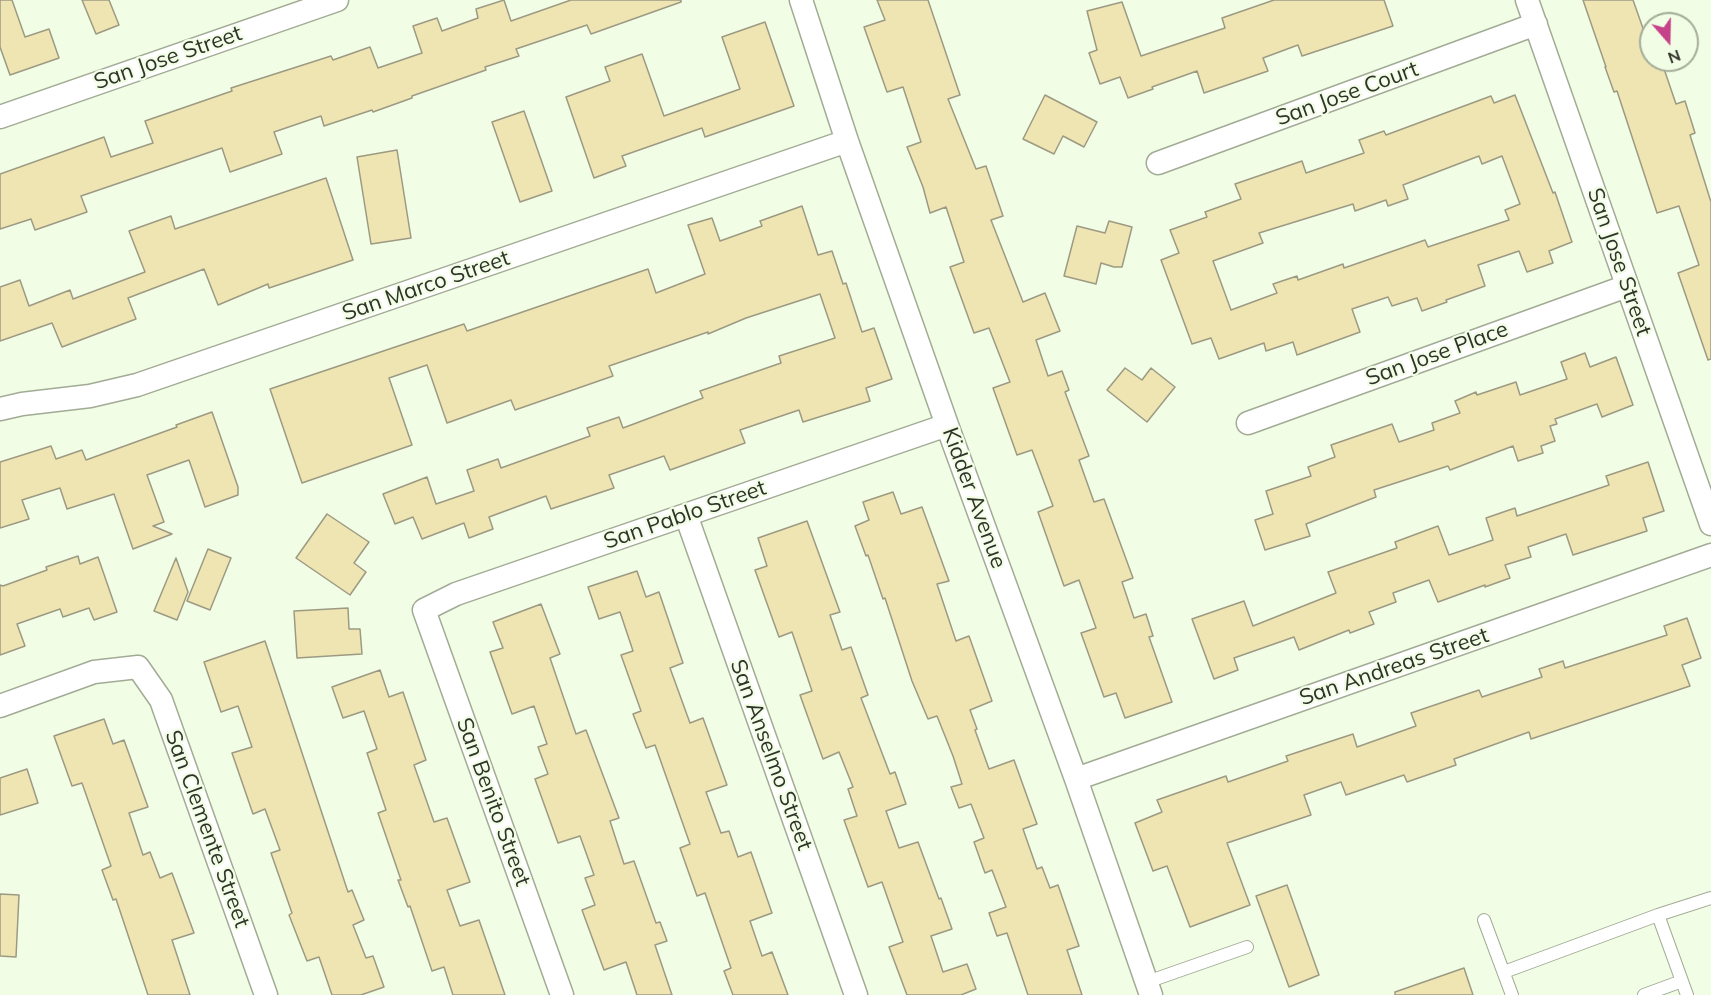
<!DOCTYPE html>
<html>
<head>
<meta charset="utf-8">
<style>
	body { margin:0 }
	#map { position:relative; width:1711px; height:995px; overflow:hidden; background:#f2fde5; font-family:Mulish,sans-serif }
	canvas { display:block }
	.north { position:absolute; left:1639px; top:12px; width:60px; height:60px; box-sizing:border-box; background:#f2fde5; border:2px solid #a4ac9a; border-radius:50%; rotate:160deg; font-size:16px; font-weight:700; line-height:24px; text-align:center; color:#2e3229 }
	.north::after { content:''; display:block; margin:auto; width:21px; height:27px; background:#c6438a; clip-path:polygon(50% 0,100% 100%,50% 72%,0 100%) }
</style>
</head>
<body>
<div id="map">
<canvas width="1711" height="995"></canvas>
<div class="north">N</div>
</div>
<script>
const ctx = document.querySelector('canvas').getContext('2d');
ctx.lineJoin = 'round';
function fillPath(path, color) { ctx.fillStyle = color; ctx.fill(path, 'evenodd'); }
const toPath = rows => new Path2D(rows.map(r => 'M' + r).join(''));
function strokePath(path, color, width, dash) { ctx.strokeStyle = color; ctx.lineWidth = width; ctx.lineCap = dash ? 'butt' : 'round'; ctx.setLineDash(dash || []); ctx.stroke(path); }
function write(font, color, halo, rows, align = 'center') {
  ctx.font = font + ' Mulish,sans-serif'; ctx.lineWidth = 4.5; ctx.setLineDash([]); ctx.textBaseline = 'middle'; ctx.strokeStyle = halo; ctx.fillStyle = color; for (const [text, x, y, turn = 0] of rows) {
    ctx.save(); ctx.translate(x, y); ctx.rotate((+turn || 0) * Math.PI / 180); ctx.textAlign = isNaN(turn) ? turn : align; if (halo) ctx.strokeText(text, 0, 0); ctx.fillText(text, 0, 0); ctx.restore();
  }
}
const building = toPath([
	[0,0,12,0,25,37,49,29,59,58,10,75,0,47,0,0],
	[82,0,109,0,119,25,96,34,82,0],
	[504,0,511,21,571,0,681,0,681,2,591,34,587,25,516,49,519,56,485,67,486,70,412,96,412,98,373,112,372,110,324,126,321,116,274,132,282,154,230,172,222,148,81,196,87,212,35,230,31,219,0,229,0,174,104,137,111,157,153,143,145,121,232,91,231,88,331,56,333,60,370,47,378,68,422,53,413,26,437,18,442,31,478,18,476,9,504,0],
	[877,0,928,0,960,95,948,99,976,169,986,166,1003,216,991,220,1023,302,1045,293,1060,331,1036,340,1048,376,1062,371,1069,390,1065,392,1089,456,1079,460,1094,502,1104,499,1133,578,1122,582,1134,618,1146,614,1153,636,1149,637,1172,702,1125,718,1116,693,1104,697,1081,633,1096,628,1079,580,1064,586,1038,512,1053,506,1032,450,1017,455,993,388,1010,382,989,328,974,333,950,267,964,262,946,207,930,213,923,187,907,147,921,142,903,87,887,92,864,27,885,20,877,0],
	[1274,0,1384,0,1393,26,1302,56,1298,45,1263,58,1268,71,1204,93,1197,71,1152,87,1153,89,1128,98,1120,77,1100,84,1089,53,1097,50,1087,11,1122,2,1141,56,1225,28,1222,18,1274,0],
	[1583,0,1633,0,1651,51,1651,60,1661,60,1676,104,1685,101,1695,133,1690,135,1711,202,1711,359,1708,360,1678,273,1699,265,1679,206,1657,213,1617,91,1614,92,1605,67,1606,67,1583,0],
	[765,22,794,106,705,137,702,128,622,156,626,166,594,178,566,97,610,81,605,67,642,54,664,116,740,89,722,37,765,22],
	[1045,95,1097,122,1084,147,1063,136,1054,154,1023,139,1045,95],
	[1515,95,1553,193,1555,192,1572,242,1549,251,1553,263,1527,272,1519,251,1478,265,1485,286,1446,300,1447,302,1422,311,1417,298,1392,306,1388,297,1352,309,1360,332,1297,355,1293,342,1266,351,1264,343,1219,359,1211,338,1192,344,1161,260,1179,253,1170,230,1207,217,1205,212,1241,199,1235,184,1302,161,1306,173,1364,153,1359,140,1384,131,1386,135,1491,96,1494,103,1515,95],
	[1479,156,1482,164,1502,156,1520,204,1505,210,1509,220,1428,247,1425,240,1344,268,1343,264,1298,280,1297,276,1273,284,1277,293,1231,310,1213,261,1263,243,1259,233,1353,204,1355,211,1386,200,1388,206,1408,199,1403,185,1479,156],
	[524,111,552,191,520,202,492,122,524,111],
	[397,150,411,238,371,244,357,157,397,150],
	[326,178,353,260,269,288,268,284,218,305,204,269,128,298,136,319,62,347,52,323,0,341,0,287,20,280,29,306,70,290,73,299,145,272,129,231,171,216,175,229,326,178],
	[802,206,818,255,832,251,843,284,846,283,862,332,874,328,892,379,866,388,870,401,803,422,799,410,740,430,745,443,670,470,664,456,609,475,614,488,551,509,546,496,489,517,493,529,469,538,464,523,422,539,413,517,395,524,383,494,427,477,436,504,474,491,467,470,498,459,501,468,590,436,587,428,619,417,623,428,703,398,700,391,781,363,779,356,835,338,820,294,746,318,708,334,708,332,609,366,613,376,515,410,511,400,447,423,427,365,389,378,412,445,302,483,270,389,464,324,467,331,648,269,656,293,705,274,688,225,712,218,720,241,762,226,760,221,802,206],
	[1109,221,1132,227,1122,267,1114,267,1101,263,1096,284,1064,276,1077,226,1105,233,1109,221],
	[1585,353,1590,367,1616,357,1633,405,1602,417,1597,404,1555,419,1557,424,1550,426,1555,441,1541,446,1543,453,1518,461,1513,446,1450,470,1448,466,1374,490,1376,497,1306,524,1310,536,1265,550,1255,520,1273,514,1266,491,1311,476,1308,467,1335,457,1331,445,1392,424,1399,442,1434,430,1432,423,1460,413,1455,401,1476,392,1477,395,1516,382,1520,395,1567,379,1561,362,1585,353],
	[1125,368,1142,380,1151,368,1175,387,1147,422,1107,390,1125,368],
	[212,412,238,487,238,495,205,507,189,460,147,475,164,522,153,526,172,534,133,549,114,494,67,509,60,488,22,500,29,519,0,528,0,462,51,446,56,459,82,450,86,460,177,427,176,425,212,412],
	[1648,462,1664,511,1643,518,1647,531,1573,555,1566,534,1528,547,1531,557,1505,565,1510,578,1485,587,1485,585,1438,602,1429,580,1393,593,1396,602,1369,612,1374,624,1350,633,1349,630,1299,650,1294,637,1234,658,1238,670,1214,679,1192,619,1244,601,1253,626,1336,593,1328,572,1397,548,1395,542,1438,526,1449,555,1493,540,1486,518,1515,508,1517,516,1609,485,1606,476,1648,462],
	[893,492,901,514,922,507,949,581,937,584,956,641,969,636,992,701,970,710,977,729,975,730,989,769,1014,760,1037,824,1023,829,1037,869,1042,867,1050,888,1058,885,1079,946,1067,950,1082,995,1028,995,1007,933,997,936,989,913,1006,907,992,870,985,873,974,842,984,838,971,804,959,808,951,787,962,784,953,756,937,716,928,719,912,681,885,598,883,599,868,555,866,556,855,526,869,520,863,502,893,492],
	[327,514,369,542,354,563,366,572,350,595,296,558,327,514],
	[807,521,840,612,830,615,842,650,851,647,868,695,861,698,890,774,895,772,906,804,886,811,899,848,918,842,939,899,941,898,952,929,931,936,943,972,967,964,976,989,961,995,907,995,889,947,903,942,882,882,868,887,844,820,857,816,848,789,853,787,839,752,823,759,800,695,812,691,792,632,779,637,755,570,767,566,758,538,807,521],
	[208,549,231,558,210,610,187,601,208,549],
	[78,556,80,564,98,557,117,612,94,620,89,608,63,617,60,609,17,624,25,646,0,655,0,585,3,586,47,570,46,567,78,556],
	[176,558,188,592,177,620,154,611,176,558],
	[637,571,646,597,659,592,683,663,670,668,690,723,703,718,727,785,706,792,721,833,729,831,738,857,751,852,772,913,750,921,762,956,772,952,788,995,733,995,724,971,731,968,705,893,697,896,680,848,690,844,655,745,646,748,633,714,641,711,621,655,633,651,620,612,599,619,588,587,637,571],
	[541,604,560,654,550,658,576,734,586,730,619,818,610,821,624,864,634,861,656,923,660,922,667,941,655,945,672,995,637,995,626,962,604,970,582,910,595,905,585,878,594,875,580,836,558,843,535,779,548,774,538,747,547,744,534,706,512,714,490,652,503,648,493,622,541,604],
	[348,608,349,629,360,629,362,654,297,658,294,611,348,608],
	[1687,618,1701,658,1682,665,1690,686,1531,739,1529,732,1454,759,1456,765,1407,782,1404,775,1346,795,1341,782,1304,795,1311,815,1227,843,1250,905,1190,927,1167,866,1153,871,1135,823,1162,812,1157,800,1226,776,1228,782,1288,761,1286,756,1353,734,1357,747,1416,726,1411,713,1479,690,1482,697,1542,677,1539,669,1563,661,1565,668,1667,635,1664,626,1687,618],
	[265,641,348,892,352,890,364,920,353,925,366,958,373,956,384,987,361,995,332,995,319,957,307,961,289,915,292,913,271,853,280,850,265,809,253,814,232,753,252,747,238,706,221,712,204,662,265,641],
	[380,670,389,697,403,692,426,760,414,765,434,822,447,818,470,882,447,890,460,926,479,920,505,995,453,995,444,967,432,971,410,906,408,907,398,880,401,880,378,813,386,810,367,753,377,749,364,711,343,718,332,687,380,670],
	[104,719,113,744,124,740,148,807,129,813,143,855,150,852,160,878,172,873,194,933,172,940,190,995,148,995,116,899,113,900,102,870,111,866,82,783,72,786,54,736,104,719],
	[27,769,38,803,0,815,0,778,27,769],
	[1287,885,1319,975,1289,987,1256,896,1287,885],
	[0,894,19,895,16,957,0,956,0,894],
	[1464,968,1473,995,1395,995,1395,992,1464,968]
]);
fillPath(building, '#eee5b2');
strokePath(building, '#9d9a83', 1.5);
const lane = toPath([
	[1658,915,1687,995],
	[1484,920,1512,995],
	[1504,972,1658,915,1711,898],
	[1147,982,1247,947],
	[1644,995,1682,981]
]);
const street = toPath([
	[801,0,847,141,947,425,1076,779,1151,995],
	[1527,0,1711,524],
	[0,117,337,0],
	[1158,163,1536,24],
	[0,409,22,404,90,396,137,385,847,141],
	[1248,423,1627,286],
	[686,515,856,995],
	[0,706,94,672,138,667,161,700,266,995],
	[1076,779,1711,555],
	[562,995,424,610,456,594,947,425]
]);
strokePath(lane, '#a2ab95', 14);
strokePath(street, '#a2ab95', 25);
strokePath(lane, '#fff', 12);
strokePath(street, '#fff', 22);
write('22px', '#2e3229', '#f2fde5', [
	["San Jose Street",168,58,-19],
	["San Jose Court",1347,94,-20],
	["San Jose Street",1619,262,71],
	["San Marco Street",426,286,-19],
	["San Jose Place",1437,354,-20],
	["Kidder Avenue",974,498,70],
	["San Pablo Street",685,515,-19],
	["San Andreas Street",1394,667,-19],
	["San Anselmo Street",771,755,70],
	["San Benito Street",493,802,70],
	["San Clemente Street",207,829,70]
]);
</script>
</body>
</html>
